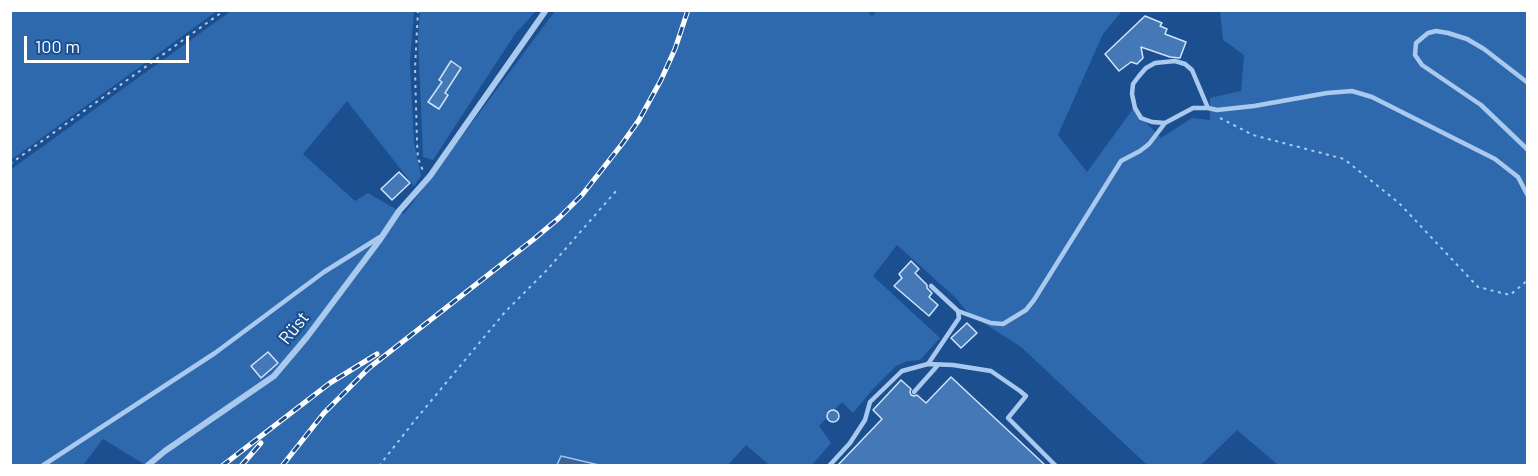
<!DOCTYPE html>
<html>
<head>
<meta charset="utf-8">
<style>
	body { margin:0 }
	#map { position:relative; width:1538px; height:476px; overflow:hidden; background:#1b4f8f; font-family:Barlow,sans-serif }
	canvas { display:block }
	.frame { position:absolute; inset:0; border:12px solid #fff; pointer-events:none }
	.scale { position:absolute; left:24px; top:36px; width:165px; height:27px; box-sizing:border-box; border:3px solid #fff; border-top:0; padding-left:8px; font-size:18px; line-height:21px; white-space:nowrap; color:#fff; -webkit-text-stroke:4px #1b4f8f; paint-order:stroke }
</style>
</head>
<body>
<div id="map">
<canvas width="1538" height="476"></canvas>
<div class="frame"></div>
<div class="scale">100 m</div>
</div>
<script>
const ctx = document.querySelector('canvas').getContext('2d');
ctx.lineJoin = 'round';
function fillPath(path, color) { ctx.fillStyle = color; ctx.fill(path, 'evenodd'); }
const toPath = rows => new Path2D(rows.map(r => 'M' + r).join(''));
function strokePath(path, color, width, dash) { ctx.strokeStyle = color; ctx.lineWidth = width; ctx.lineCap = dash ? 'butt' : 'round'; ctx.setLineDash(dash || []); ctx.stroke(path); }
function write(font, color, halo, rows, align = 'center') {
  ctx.font = font + ' Barlow,sans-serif'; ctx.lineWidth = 4.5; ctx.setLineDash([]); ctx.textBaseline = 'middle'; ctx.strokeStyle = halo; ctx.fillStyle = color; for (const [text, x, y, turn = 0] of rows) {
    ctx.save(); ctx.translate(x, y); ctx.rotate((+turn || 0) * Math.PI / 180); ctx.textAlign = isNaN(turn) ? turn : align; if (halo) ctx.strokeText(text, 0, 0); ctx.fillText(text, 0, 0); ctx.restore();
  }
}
fillPath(toPath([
	[11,10,217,10,217,11,11,160],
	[867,10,872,17,877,10,1122,11,1103,34,1058,135,1087,172,1133,109,1161,138,1192,118,1210,120,1210,98,1241,91,1244,55,1223,40,1220,11,1527,11,1527,465,1278,465,1237,430,1201,465,1151,465,1145,463,1021,347,968,313,956,298,897,245,873,276,940,338,920,360,908,361,896,366,873,389,853,413,842,402,819,426,831,443,812,465,769,465,746,445,727,466,599,465,561,456,557,466,147,466,103,439,83,465,11,465,10,170,231,11,414,11,410,62,414,143,421,176,414,186,347,101,303,154,355,201,368,193,404,214,555,11],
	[420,11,536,11,515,34,433,160,423,157,418,39]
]), '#2e69ad');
const water = toPath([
	[561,456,599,465,557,465,561,456]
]);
fillPath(water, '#3c6290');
strokePath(water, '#9cc4f0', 1.5);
const building = toPath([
	[1145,16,1162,23,1160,26,1167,29,1165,34,1186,42,1180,58,1170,57,1141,47,1143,58,1137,64,1131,62,1119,71,1105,54,1145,16],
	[451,61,461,68,445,93,448,95,439,109,428,102,442,82,439,80,451,61],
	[399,172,410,183,392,200,381,189,399,172],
	[911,261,919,269,915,273,927,285,927,288,932,293,929,297,938,305,929,316,894,286,902,278,899,274,911,261],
	[967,323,977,333,961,348,951,338,967,323],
	[268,352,278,363,261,378,251,366,268,352],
	[951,377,1045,465,838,465,882,419,873,410,901,380,911,389,910,392,911,395,914,396,917,395,926,403,951,377],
	'827 416a6 6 0 1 1 12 0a6 6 0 1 1-12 0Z'
]);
fillPath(building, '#4478b7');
strokePath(building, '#cfe3fa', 1.5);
strokePath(toPath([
	[418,10,415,68,417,142,418,158,423,171],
	[1220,118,1253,135,1344,159,1399,203,1478,287,1510,295,1528,280],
	[10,164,225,10],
	[379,466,416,419,505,312,547,270,617,190]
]), '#a9c9ee', 2, [3, 4.5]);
strokePath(toPath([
	[1528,83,1484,49,1467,39,1448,33,1436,31,1428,33,1416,43,1415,55,1422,65,1481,105,1528,150],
	[1165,123,1152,122,1141,118,1135,108,1132,94,1133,84,1139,76,1146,68,1155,63,1175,61,1185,64,1192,70,1208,108],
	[958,311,991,323,1003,324,1026,310,1034,300,1121,161,1140,151,1149,144,1165,123,1193,108,1208,108,1217,110,1254,106,1327,93,1352,91,1372,97,1495,159,1518,177,1528,196],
	[928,364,959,318,958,311,931,286],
	[914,392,938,365],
	[42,466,215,353,324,272,380,237],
	[829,466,850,443,865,420,870,402,902,371,928,364,953,365,991,371,1020,391,1026,396,1008,418,1056,466]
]), '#a9c9ee', 4.5);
strokePath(toPath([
	[147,466,165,451,274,376,307,337,379,241,399,211,430,176,546,10]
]), '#a9c9ee', 6);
const rail = toPath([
	[222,466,330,383,377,354],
	[241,466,261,443],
	[282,466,324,413,369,368,534,239,559,218,582,195,622,144,639,120,661,80,675,49,688,10]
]);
strokePath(rail, '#fff', 5);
strokePath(rail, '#1b4f8f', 3, [9]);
write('18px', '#fff', '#1b4f8f', [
	["Rüst",294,328,-51]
]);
</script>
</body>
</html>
